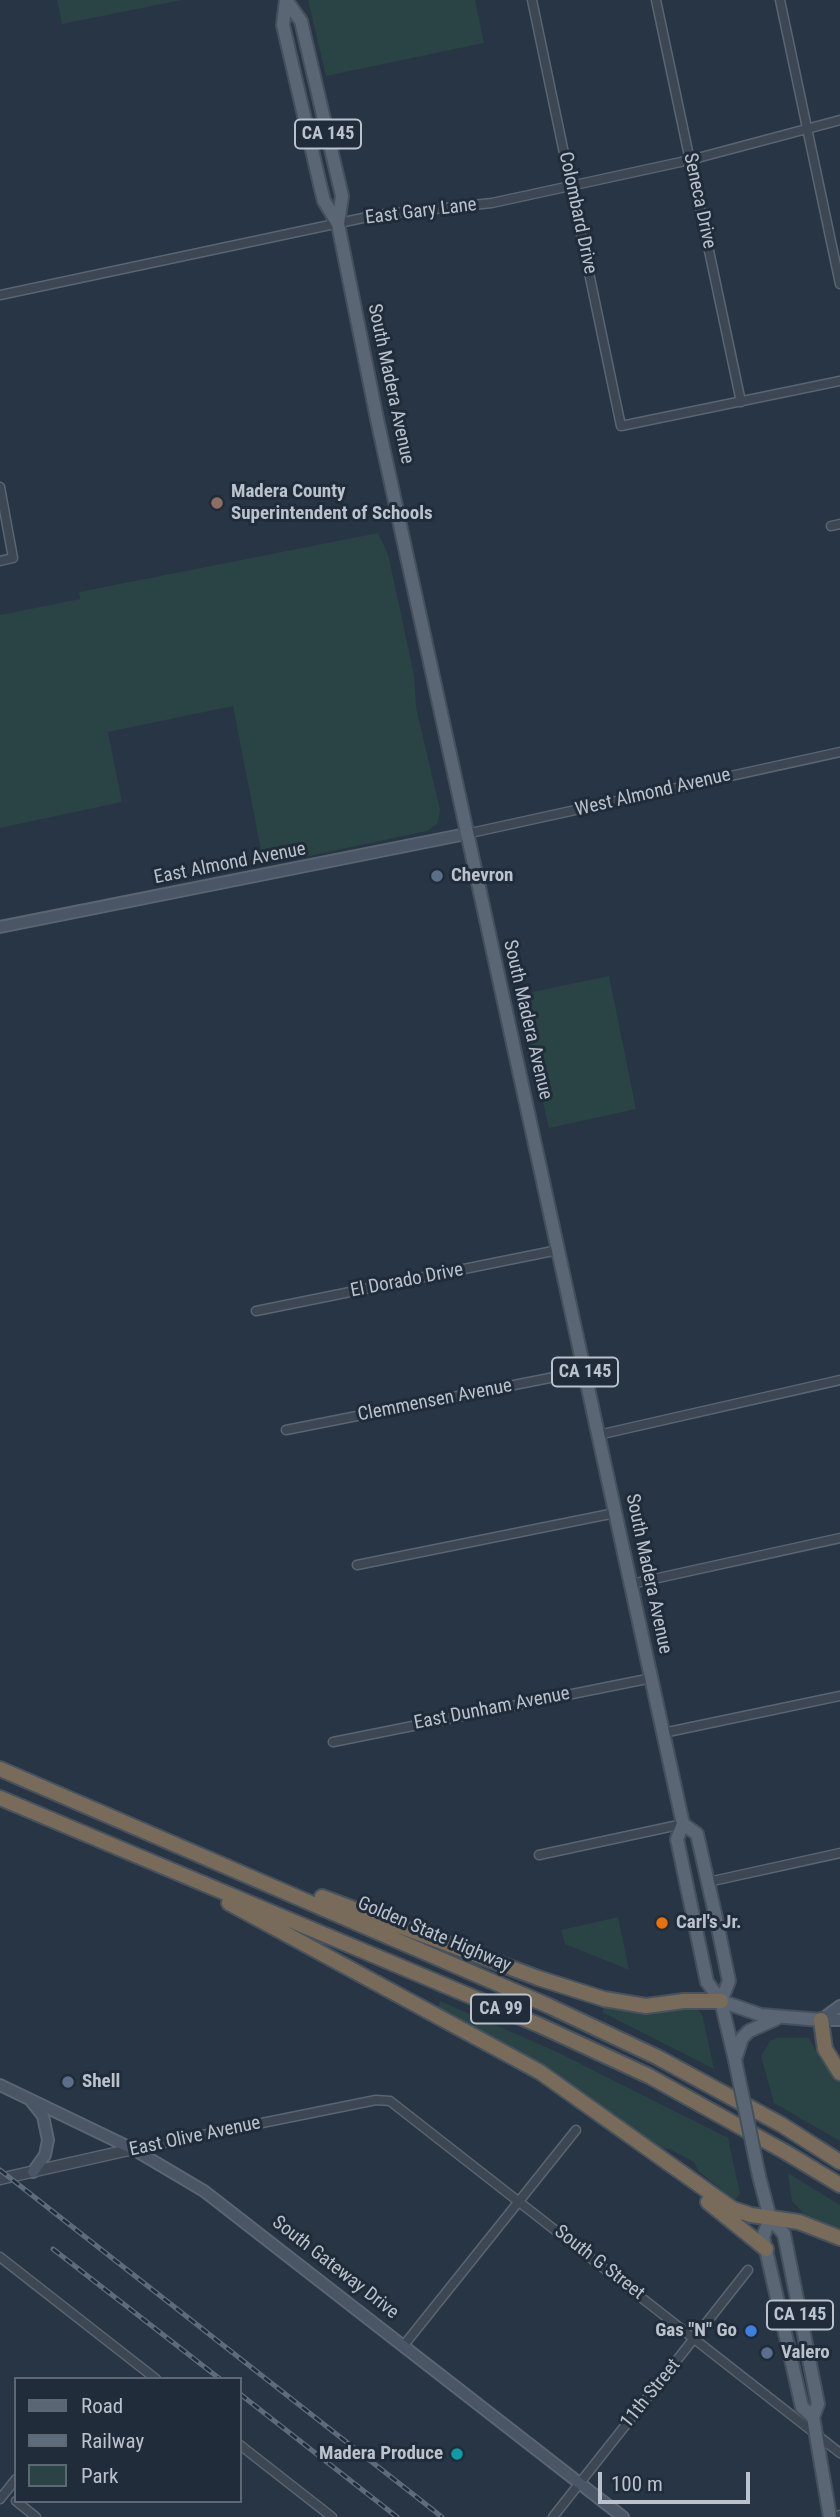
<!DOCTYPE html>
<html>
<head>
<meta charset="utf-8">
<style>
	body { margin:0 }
	#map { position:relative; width:840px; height:2517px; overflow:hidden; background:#273544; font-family:"Roboto Condensed",sans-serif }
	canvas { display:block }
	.legend { position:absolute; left:14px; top:2377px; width:228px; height:126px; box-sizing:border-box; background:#202c39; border:2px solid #5d6874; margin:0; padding:9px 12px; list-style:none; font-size:21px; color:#b9c2cd }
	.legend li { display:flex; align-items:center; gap:14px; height:35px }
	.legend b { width:35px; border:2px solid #5d6874 }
	.scale { position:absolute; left:598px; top:2472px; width:152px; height:32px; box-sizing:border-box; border:4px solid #b9c2cd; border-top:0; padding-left:9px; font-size:21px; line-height:24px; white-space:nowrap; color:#b9c2cd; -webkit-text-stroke:5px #202c39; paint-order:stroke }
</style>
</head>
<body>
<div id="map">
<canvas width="840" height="2517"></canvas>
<ul class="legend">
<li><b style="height:9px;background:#5a6673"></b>Road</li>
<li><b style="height:9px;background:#5e6b7a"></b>Railway</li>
<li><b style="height:19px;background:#2a4345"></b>Park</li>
</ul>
<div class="scale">100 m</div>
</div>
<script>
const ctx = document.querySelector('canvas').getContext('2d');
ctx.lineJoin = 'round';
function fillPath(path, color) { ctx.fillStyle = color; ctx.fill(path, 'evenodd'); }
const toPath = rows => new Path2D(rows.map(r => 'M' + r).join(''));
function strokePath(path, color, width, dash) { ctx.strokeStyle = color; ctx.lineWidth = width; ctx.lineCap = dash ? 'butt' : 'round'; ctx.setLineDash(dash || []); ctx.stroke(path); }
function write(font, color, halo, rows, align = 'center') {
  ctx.font = font + ' "Roboto Condensed",sans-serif'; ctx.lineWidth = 6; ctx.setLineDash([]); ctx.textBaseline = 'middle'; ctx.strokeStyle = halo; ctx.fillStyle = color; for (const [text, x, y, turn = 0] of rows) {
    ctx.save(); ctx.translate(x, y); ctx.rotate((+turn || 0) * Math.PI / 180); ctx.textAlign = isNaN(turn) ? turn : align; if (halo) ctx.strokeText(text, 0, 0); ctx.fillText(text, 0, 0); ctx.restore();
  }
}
fillPath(toPath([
	[57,0,182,0,62,24],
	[308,0,475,0,484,43,326,76],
	[378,533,388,554,414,675,416,707,440,810,438,823,427,831,295,859,263,861,233,706,108,732,122,802,0,828,0,615,80,599,79,592],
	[609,976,636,1109,549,1128,518,995],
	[618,1917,629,1970,565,1944,561,1930],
	[440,2001,555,2051,728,2138,740,2194,735,2200,699,2172,694,2162,669,2149,658,2148,545,2070,438,2008],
	[605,2005,636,2012,695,2007,702,2014,714,2069,602,2012],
	[777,2038,809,2038,821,2059,840,2079,840,2141,774,2103,761,2056,770,2041],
	[788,2173,840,2205,840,2229,804,2214,792,2201]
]), '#2a4345');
const minor = toPath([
	[532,0,621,426,840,381],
	[656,0,741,402],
	[780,0,840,284],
	[0,295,377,215,492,203,690,160,840,120],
	[0,487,13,558,0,561],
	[831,526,840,524],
	[466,834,840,752],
	[256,1311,558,1250],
	[286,1430,585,1371],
	[598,1435,840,1380],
	[357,1565,615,1513],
	[631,1584,840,1538],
	[663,1733,840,1696],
	[333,1742,652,1678],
	[539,1855,683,1824],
	[708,1882,840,1853],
	[133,2149,376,2100,390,2101,840,2453],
	[0,2257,156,2379],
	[404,2345,576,2130],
	[240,2445,332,2517],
	[0,2499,16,2479],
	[16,2501,36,2517],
	[553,2517,748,2270],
	[838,2517,840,2515]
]);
const tertiary = toPath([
	[0,2179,133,2149]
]);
const secondary = toPath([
	[0,927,466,834],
	[821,2020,840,2006],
	[821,2020,840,2020],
	[0,2085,133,2149,204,2191,623,2517],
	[31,2101,43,2116,48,2140,45,2155,33,2172]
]);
const primary = toPath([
	[286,0,301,21,342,196,338,224,377,419,683,1824,677,1839,707,1982,721,2001,735,2060],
	[286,0,283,25,321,189,324,201,338,224],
	[683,1824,697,1834,716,1918,729,1981,721,2001],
	[721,2001,761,2015,821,2020],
	[735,2060,742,2038,749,2031,776,2019],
	[759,2176,770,2218,784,2234,818,2404,813,2417,830,2517],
	[770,2218,763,2237,802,2407,813,2417]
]);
const motorway = toPath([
	[0,1769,549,2006,657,2057,782,2125,840,2162],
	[0,1798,539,2025,649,2076,787,2153,840,2185],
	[322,1897,538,1978,604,1999,646,2006,684,2001,721,2001],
	[229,1903,540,2072,733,2209,751,2215,799,2222,840,2238],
	[821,2020,825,2049,840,2073],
	[708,2202,766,2249]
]);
strokePath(minor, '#5a6571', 11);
strokePath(tertiary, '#5a6571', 13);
strokePath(secondary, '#5a6571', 14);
strokePath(primary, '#45505d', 16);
strokePath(motorway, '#46525e', 18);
strokePath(minor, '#3c4753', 8);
strokePath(tertiary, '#3c4753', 10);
strokePath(secondary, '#4a5666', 10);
strokePath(primary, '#5a6673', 12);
strokePath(motorway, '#796b59', 14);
const rail = toPath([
	[0,2170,442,2517],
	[53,2249,220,2379],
	[240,2394,397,2517]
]);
strokePath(rail, '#5e6b7a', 5);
strokePath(rail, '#202c39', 2.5, [8]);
const primaryBridge = toPath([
	[735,2060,759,2176]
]);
strokePath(primaryBridge, '#45505d', 16, []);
strokePath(primaryBridge, '#5a6673', 12);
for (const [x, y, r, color] of [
	[217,503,7,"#8d6e63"],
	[437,876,7,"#5c6f8a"],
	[662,1923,7,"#e8710a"],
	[68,2082,7,"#5c6f8a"],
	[751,2331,7,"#3f7fe0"],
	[767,2353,7,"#5c6f8a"],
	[457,2454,7,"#0f9aa8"]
]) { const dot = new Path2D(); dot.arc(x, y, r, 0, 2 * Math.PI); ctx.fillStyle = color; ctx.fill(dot); strokePath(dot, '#202c39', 2.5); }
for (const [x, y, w] of [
	[328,134,66],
	[585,1372,66],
	[501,2009,60],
	[800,2315,66]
]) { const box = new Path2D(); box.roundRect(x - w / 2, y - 14.5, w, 29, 5); ctx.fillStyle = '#202c39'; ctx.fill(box); strokePath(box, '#b9c2cd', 2); }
write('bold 18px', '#b9c2cd', null, [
	["CA 145",328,134],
	["CA 145",585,1372],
	["CA 99",501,2009],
	["CA 145",800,2315]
]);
write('19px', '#b9c2cd', '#202c39', [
	["Seneca Drive",699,201,78],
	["East Gary Lane",421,212,-7],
	["Colombard Drive",577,213,78],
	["South Madera Avenue",390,384,78],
	["West Almond Avenue",653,793,-13],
	["East Almond Avenue",230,864,-11],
	["South Madera Avenue",527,1020,77],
	["El Dorado Drive",407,1281,-11],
	["Clemmensen Avenue",435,1401,-11],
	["South Madera Avenue",648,1574,78],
	["East Dunham Avenue",492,1709,-11],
	["Golden State Highway",434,1935,23],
	["East Olive Avenue",195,2137,-12],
	["South G Street",599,2263,38],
	["South Gateway Drive",335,2268,38],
	["11th Street",651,2394,-51]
]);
write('bold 19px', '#b9c2cd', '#202c39', [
	["Madera County",231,492],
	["Superintendent of Schools",231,514],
	["Chevron",451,876],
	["Carl's Jr.",676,1923],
	["Shell",82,2082],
	["Gas \"N\" Go",737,2331,"right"],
	["Valero",781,2353],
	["Madera Produce",443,2454,"right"]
], 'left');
</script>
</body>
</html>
